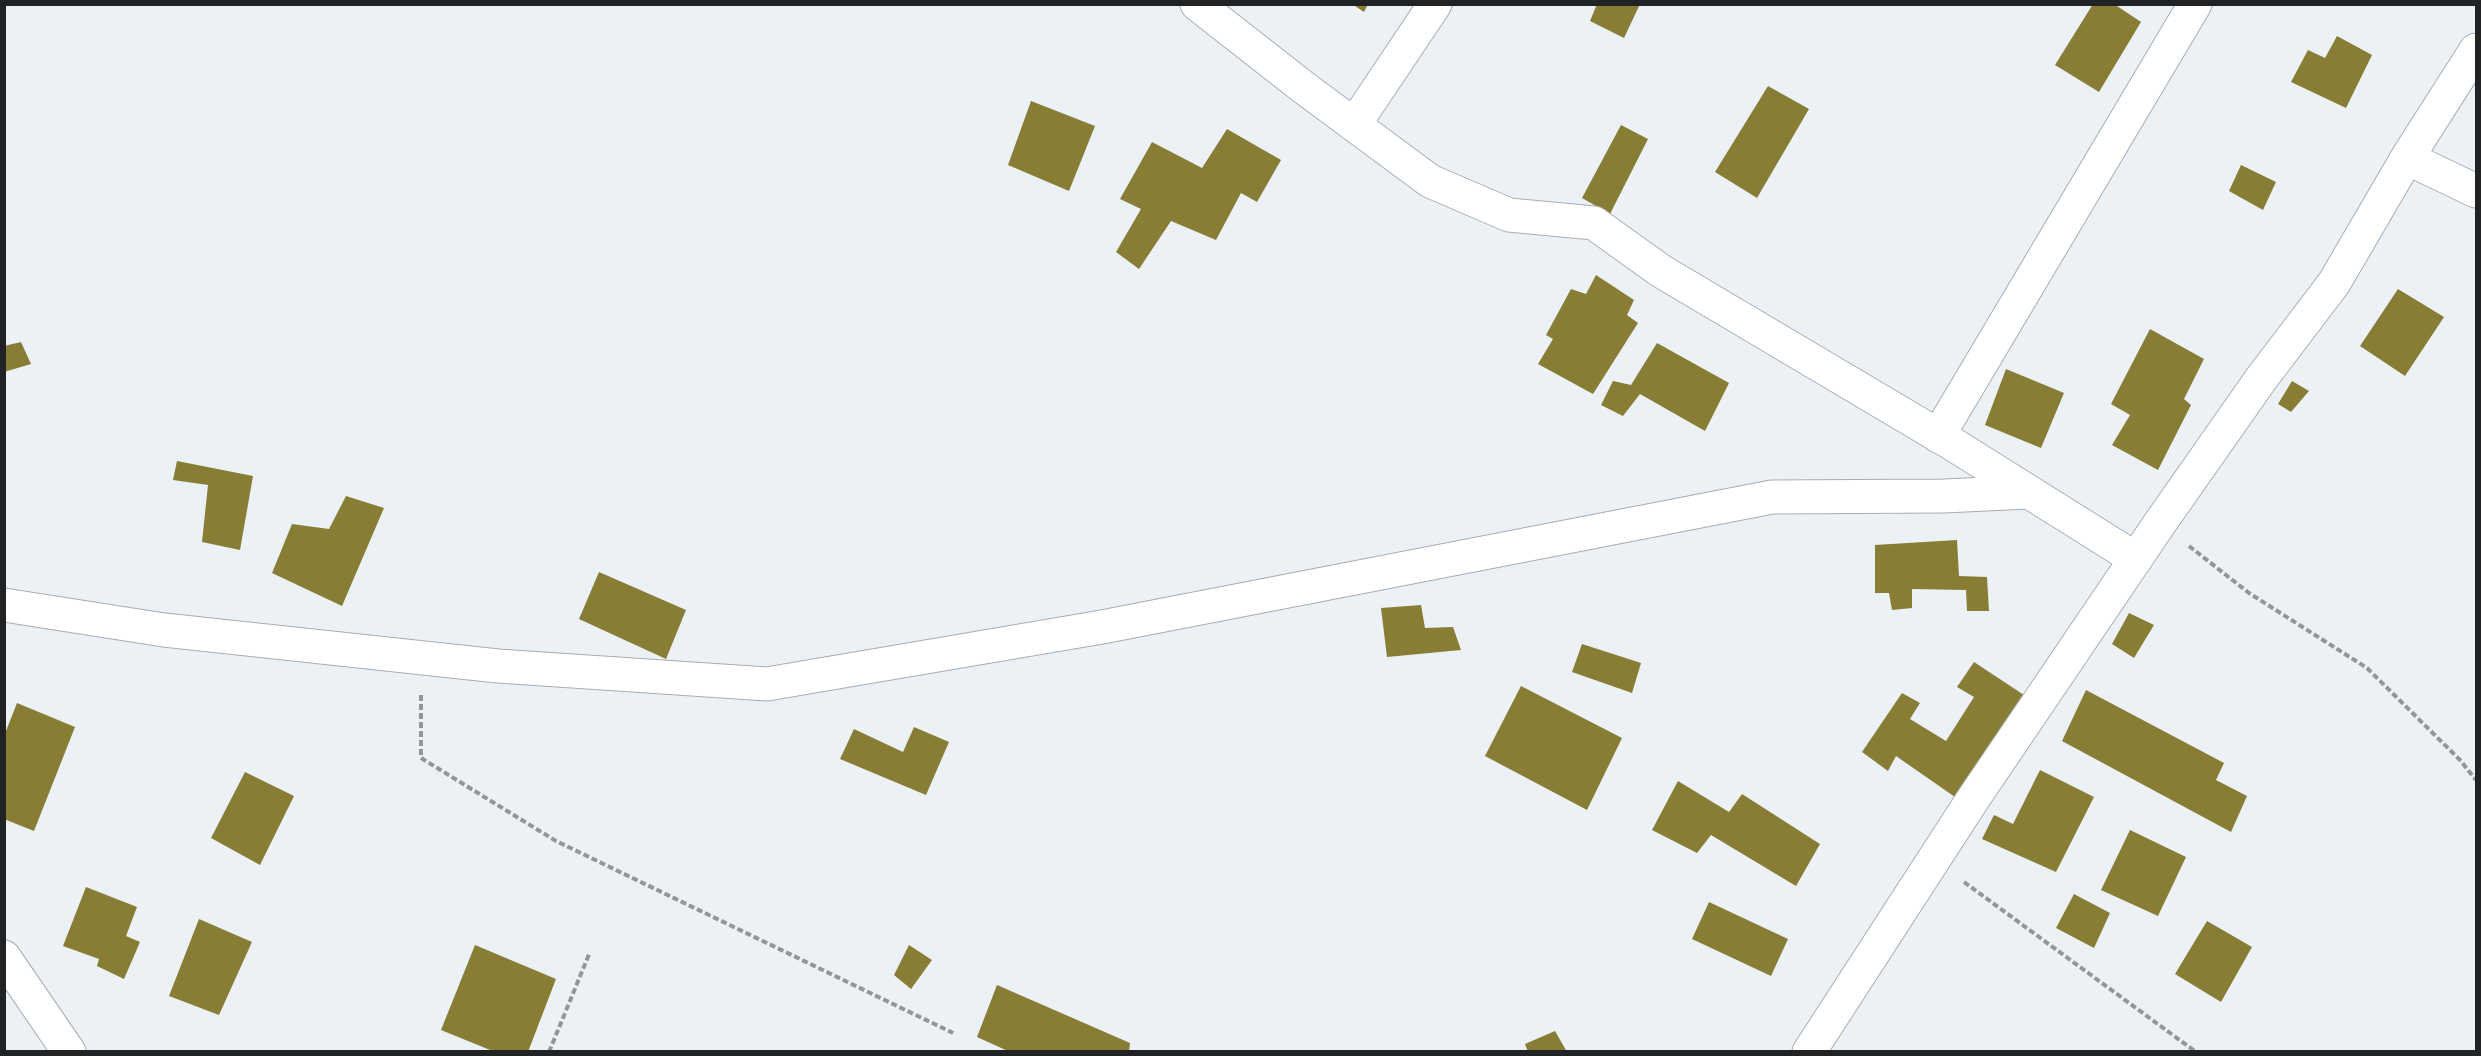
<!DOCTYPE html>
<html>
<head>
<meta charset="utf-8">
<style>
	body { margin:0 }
	#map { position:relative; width:2481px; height:1056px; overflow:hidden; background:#ecf1f5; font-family:"Sofia Sans Condensed",sans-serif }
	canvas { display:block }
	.frame { position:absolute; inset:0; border:6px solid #202223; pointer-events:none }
</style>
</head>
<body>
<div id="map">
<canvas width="2481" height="1056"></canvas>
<div class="frame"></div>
</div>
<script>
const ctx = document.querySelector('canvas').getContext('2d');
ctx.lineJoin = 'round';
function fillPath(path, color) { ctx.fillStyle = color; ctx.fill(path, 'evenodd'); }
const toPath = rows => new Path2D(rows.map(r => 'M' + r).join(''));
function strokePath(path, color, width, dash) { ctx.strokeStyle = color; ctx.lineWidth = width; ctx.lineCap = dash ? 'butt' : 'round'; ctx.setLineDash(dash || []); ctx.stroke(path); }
fillPath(toPath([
	[1352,4,1368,4,1364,12],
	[1597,4,1640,4,1624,38,1590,21],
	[2093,4,2114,4,2141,22,2099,92,2055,65],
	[2337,36,2372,55,2346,108,2291,82,2308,50,2325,58],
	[1768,86,1809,109,1757,198,1715,172],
	[1031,101,1095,126,1069,191,1008,165],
	[1621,125,1648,139,1610,214,1582,198],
	[1227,129,1281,160,1257,202,1241,193,1216,240,1171,221,1139,269,1116,252,1141,209,1120,199,1152,142,1202,168],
	[2241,165,2276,182,2263,210,2229,191],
	[1596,275,1634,300,1627,315,1638,323,1593,394,1538,364,1553,339,1546,335,1571,289,1586,294],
	[2398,289,2444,317,2405,376,2360,346],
	[2150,329,2204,359,2184,399,2191,405,2158,470,2112,445,2130,415,2111,404],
	[21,342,31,364,4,372,4,346],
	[1657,343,1729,383,1705,431,1640,394,1623,416,1601,405,1613,381,1631,385],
	[2006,369,2064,393,2041,448,1985,425],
	[2292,381,2309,391,2291,412,2278,404],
	[177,461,253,476,240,550,202,542,208,485,173,480],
	[346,496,384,508,342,606,272,573,292,524,329,529],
	[1957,540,1959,576,1987,577,1989,611,1967,611,1966,590,1912,589,1912,608,1892,610,1889,593,1875,593,1875,545],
	[599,572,686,610,666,659,579,619],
	[1421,605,1425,628,1453,627,1461,650,1387,657,1381,608],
	[2129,613,2154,625,2134,658,2112,644],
	[1582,644,1641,663,1632,693,1572,672],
	[1974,662,2024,695,1955,797,1896,756,1888,771,1862,752,1902,693,1920,703,1910,719,1946,741,1974,697,1957,687],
	[1521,686,1622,738,1587,810,1485,756],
	[2086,690,2224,763,2216,780,2247,796,2231,832,2062,741],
	[17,703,75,727,34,831,4,819,4,736],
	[914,727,949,742,926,795,840,759,854,729,903,752],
	[2040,770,2094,797,2056,872,1982,839,1994,815,2013,824],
	[245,772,294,796,260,865,211,838],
	[1678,781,1729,812,1742,794,1820,844,1796,886,1711,835,1697,853,1652,830],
	[2130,830,2186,857,2158,916,2101,890],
	[86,887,137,907,126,936,140,942,124,979,97,966,99,959,63,946],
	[2074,894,2110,913,2094,948,2056,928],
	[1709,902,1788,939,1771,976,1692,939],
	[199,919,252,942,219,1015,169,996],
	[2207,921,2252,947,2221,1002,2175,974],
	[475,945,556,979,528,1052,495,1052,441,1030],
	[909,945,932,960,911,989,894,975],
	[997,985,1130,1043,1129,1052,1010,1052,977,1037],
	[1555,1031,1567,1052,1528,1052,1525,1044]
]), '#877d35');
const minor = toPath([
	[1197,4,1303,87,1430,181,1509,215,1594,223,1661,271,1951,443,2136,559],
	[1354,125,1435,4],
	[2407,158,2476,191],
	[1938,436,2195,4],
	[4,605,164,630,498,666,767,684,1102,627,1772,497,1944,496,2029,492],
	[4,957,69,1052],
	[1809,1052,1973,799,2160,523,2261,379,2334,283,2407,158,2476,50]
]);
strokePath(minor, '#a8adb1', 35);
strokePath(toPath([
	[2189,546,2249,593,2367,668,2460,760,2476,780],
	[421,695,421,758,556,841,953,1033],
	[1964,882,2196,1052],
	[549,1052,590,952]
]), '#929699', 4, [6, 3]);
strokePath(minor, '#fff', 33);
</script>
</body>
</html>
